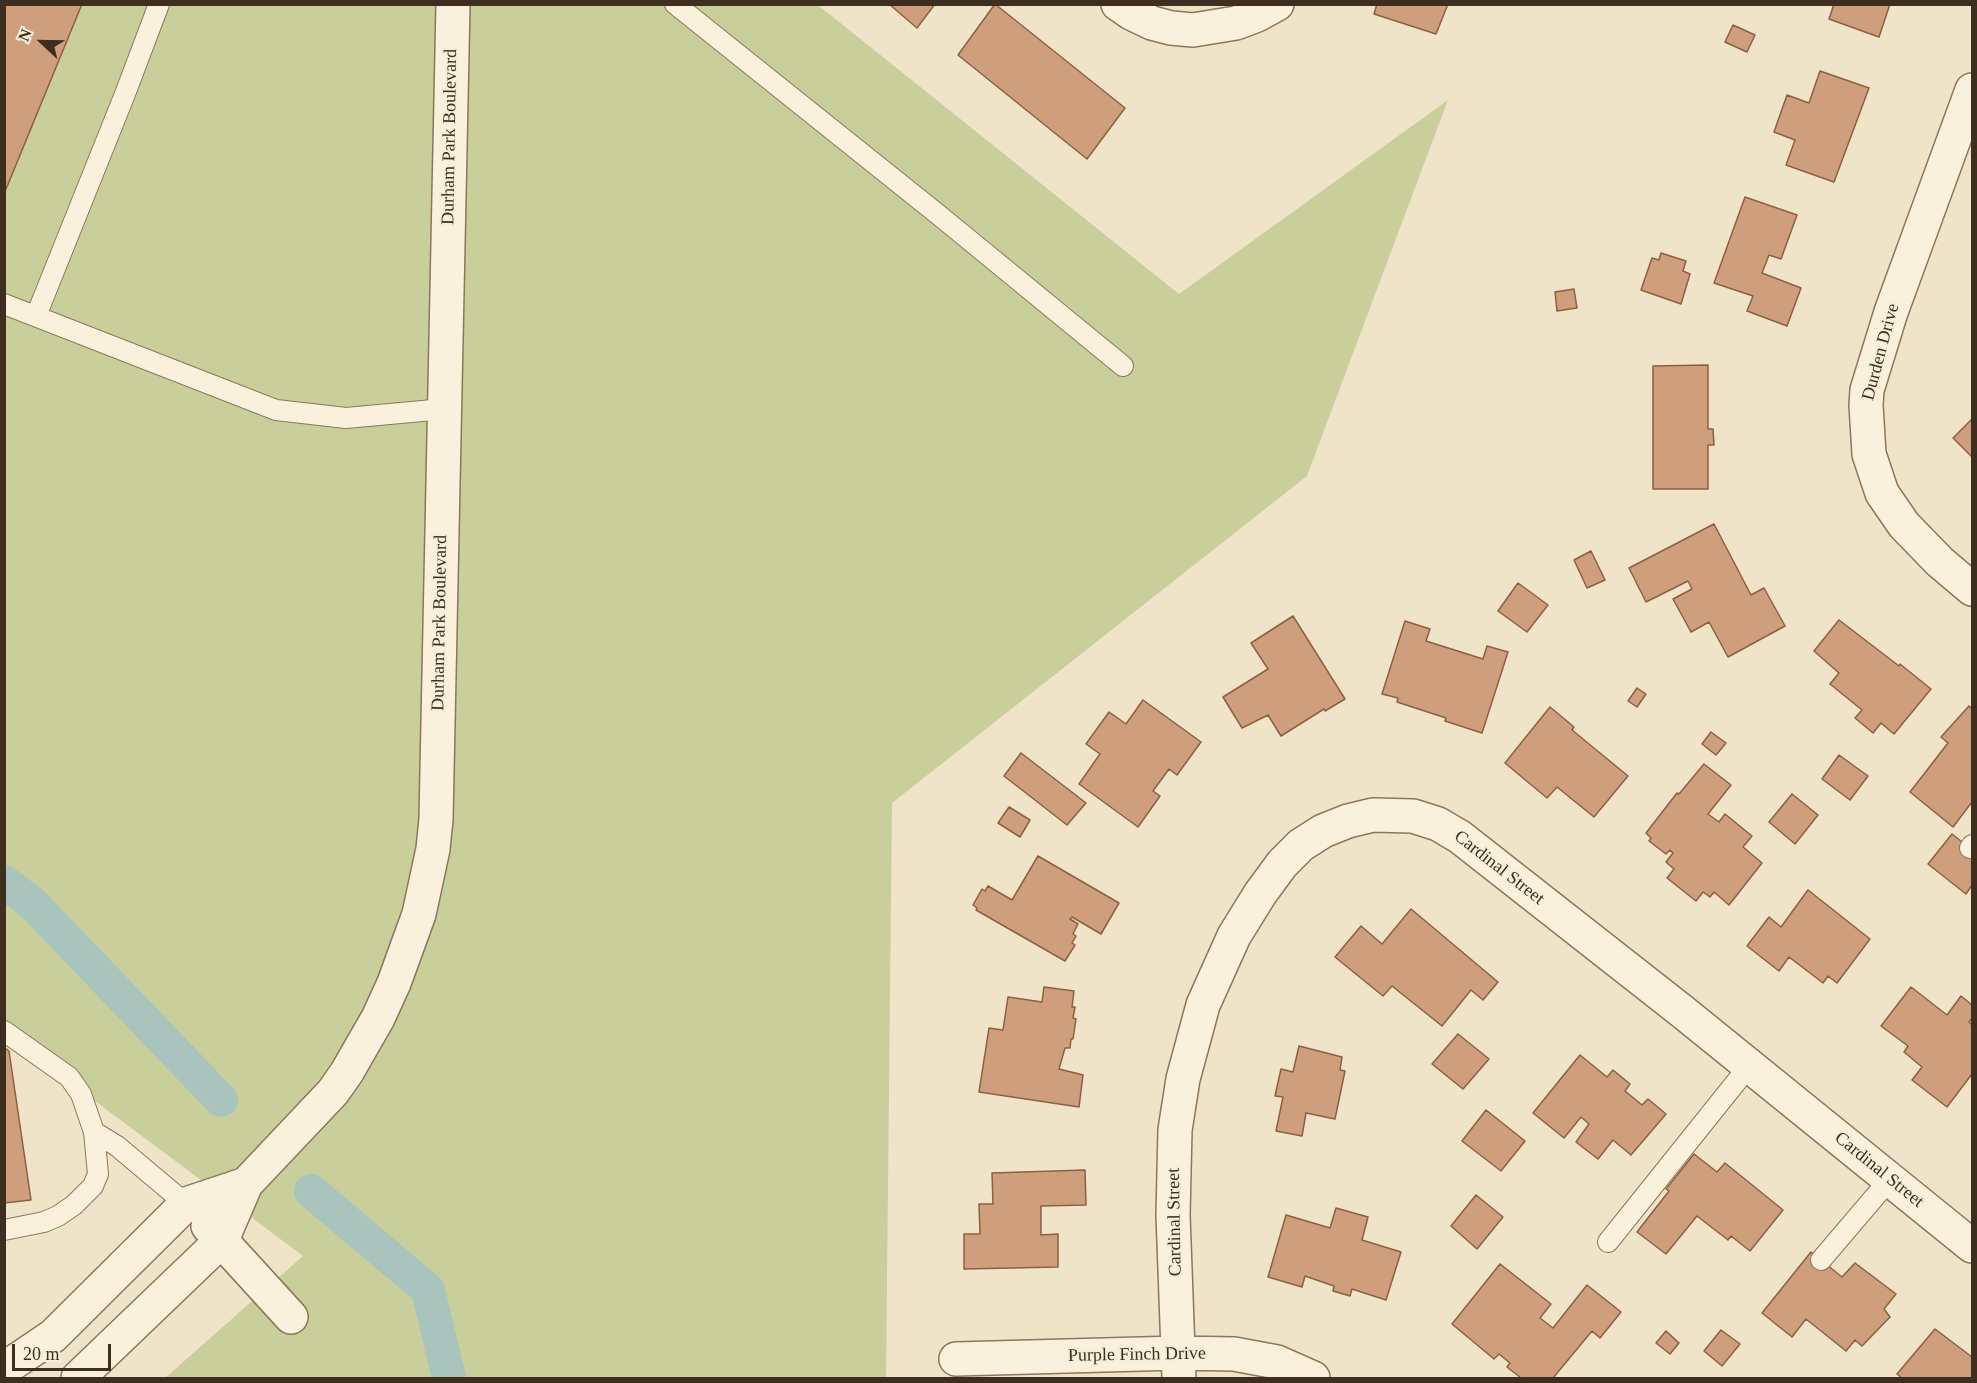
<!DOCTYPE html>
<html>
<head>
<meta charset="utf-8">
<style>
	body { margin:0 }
	#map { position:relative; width:1977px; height:1383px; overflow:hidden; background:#f0e4c8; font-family:"Times New Roman",serif }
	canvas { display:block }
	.frame { position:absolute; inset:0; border:6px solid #3d2e20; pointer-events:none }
	.north { position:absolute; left:12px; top:12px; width:60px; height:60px; -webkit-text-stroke:4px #f7eed8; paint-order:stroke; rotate:292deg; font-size:16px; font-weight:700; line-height:24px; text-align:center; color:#3d2e20 }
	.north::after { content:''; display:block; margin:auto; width:21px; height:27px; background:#3d2e20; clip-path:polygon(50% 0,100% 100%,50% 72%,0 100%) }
	.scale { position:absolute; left:12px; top:1344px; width:99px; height:27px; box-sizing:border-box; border:3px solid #3d2e20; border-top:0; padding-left:8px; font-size:18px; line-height:21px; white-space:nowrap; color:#3d2e20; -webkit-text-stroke:4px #f7eed8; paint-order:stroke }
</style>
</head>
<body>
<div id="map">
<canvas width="1977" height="1383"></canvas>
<div class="frame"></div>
<div class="north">N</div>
<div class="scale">20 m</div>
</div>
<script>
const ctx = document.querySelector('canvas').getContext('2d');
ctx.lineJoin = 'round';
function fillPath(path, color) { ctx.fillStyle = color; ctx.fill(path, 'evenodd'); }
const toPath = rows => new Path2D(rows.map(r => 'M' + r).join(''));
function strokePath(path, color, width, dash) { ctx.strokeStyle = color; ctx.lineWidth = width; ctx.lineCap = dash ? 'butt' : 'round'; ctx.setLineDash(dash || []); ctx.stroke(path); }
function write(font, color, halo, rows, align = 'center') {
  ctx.font = font + ' "Times New Roman",serif'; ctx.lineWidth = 4.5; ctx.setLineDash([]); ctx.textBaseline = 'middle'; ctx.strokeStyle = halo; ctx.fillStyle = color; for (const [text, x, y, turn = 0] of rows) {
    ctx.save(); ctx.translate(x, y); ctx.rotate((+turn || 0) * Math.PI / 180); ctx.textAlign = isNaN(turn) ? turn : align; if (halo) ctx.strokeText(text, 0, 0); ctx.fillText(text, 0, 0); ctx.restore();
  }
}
fillPath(toPath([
	[4,5,818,5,1179,294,1448,100,1307,476,892,803,886,1378,165,1378,303,1256,5,1034]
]), '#c9cf9b');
strokePath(toPath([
	[4,882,32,903,221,1100],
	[311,1191,428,1290,449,1378]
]), '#a9c4bc', 34);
const building = toPath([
	[4,4,82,4,4,194,4,4],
	[889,4,935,4,917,28,889,4],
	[995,4,1125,108,1087,159,958,55,995,4],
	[1377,4,1448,4,1436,34,1374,14,1377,4],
	[1834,4,1890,4,1879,37,1829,19,1834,4],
	[1733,25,1755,35,1747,52,1725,42,1733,25],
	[1820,71,1869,88,1834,182,1786,165,1795,140,1774,132,1787,95,1809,103,1820,71],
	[1745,197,1797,215,1781,259,1769,255,1762,273,1801,288,1787,326,1747,311,1753,296,1714,283,1745,197],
	[1661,253,1686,261,1683,271,1690,274,1681,304,1641,290,1652,258,1659,260,1661,253],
	[1574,289,1577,308,1557,311,1555,292,1574,289],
	[1708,365,1708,429,1713,429,1714,445,1708,445,1708,489,1653,489,1653,366,1708,365],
	[1972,419,1972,457,1953,438,1972,419],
	[1714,524,1751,595,1764,588,1785,626,1728,657,1709,622,1691,632,1673,599,1692,589,1688,581,1646,602,1629,568,1714,524],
	[1591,551,1605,580,1587,588,1574,560,1591,551],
	[1518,583,1548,605,1527,632,1498,611,1518,583],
	[1293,616,1345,699,1325,711,1324,709,1281,736,1268,715,1242,728,1223,697,1268,669,1251,643,1293,616],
	[1839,620,1899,666,1900,664,1931,689,1894,734,1881,723,1873,733,1855,718,1862,710,1830,684,1839,673,1814,651,1839,620],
	[1405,621,1430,629,1426,641,1483,659,1487,646,1508,652,1482,733,1445,721,1446,718,1397,702,1398,698,1382,694,1405,621],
	[1637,688,1646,694,1637,707,1628,701,1637,688],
	[1143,700,1201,742,1177,775,1169,769,1153,791,1160,796,1138,827,1079,784,1100,754,1086,744,1109,712,1126,724,1143,700],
	[1969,706,1972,709,1972,802,1953,827,1910,792,1948,743,1941,737,1969,706],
	[1550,707,1574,727,1572,730,1628,776,1594,817,1557,787,1547,798,1505,763,1550,707],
	[1711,732,1726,743,1716,755,1702,744,1711,732],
	[1021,753,1086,803,1067,825,1004,776,1021,753],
	[1839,755,1868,776,1850,800,1822,779,1839,755],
	[1704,764,1731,785,1708,814,1719,822,1725,814,1752,836,1743,847,1762,863,1729,905,1714,892,1710,897,1703,892,1696,901,1667,878,1674,869,1666,862,1673,853,1670,850,1666,854,1649,841,1651,838,1646,833,1677,793,1679,794,1704,764],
	[1792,794,1818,815,1795,844,1769,822,1792,794],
	[1009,807,1030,820,1020,837,998,823,1009,807],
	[1952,834,1972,850,1972,885,1966,894,1928,864,1952,834],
	[1038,856,1119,903,1101,934,1072,917,1070,919,1078,924,1073,934,1076,936,1072,943,1075,945,1065,961,976,910,977,908,973,905,982,889,985,891,988,886,1012,900,1038,856],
	[1808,890,1870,939,1837,983,1828,976,1823,983,1789,957,1779,971,1747,946,1769,917,1781,927,1808,890],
	[1411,909,1498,982,1483,1000,1471,990,1442,1026,1392,986,1383,996,1335,957,1361,926,1382,944,1411,909],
	[1044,987,1074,991,1072,1007,1075,1007,1073,1018,1076,1019,1073,1039,1071,1039,1070,1048,1065,1048,1059,1069,1083,1075,1079,1107,979,1092,989,1028,1003,1030,1008,997,1042,1002,1044,987],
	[1911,987,1947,1015,1961,996,1972,1005,1972,1018,1969,1022,1972,1025,1972,1074,1947,1107,1912,1080,1922,1067,1904,1052,1908,1046,1881,1026,1911,987],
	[1458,1034,1489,1059,1463,1089,1432,1064,1458,1034],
	[1299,1046,1342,1057,1340,1070,1345,1071,1335,1119,1306,1113,1302,1136,1276,1131,1283,1097,1275,1096,1281,1069,1293,1072,1299,1046],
	[4,1047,9,1051,31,1200,4,1203,4,1047],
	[1580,1055,1607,1077,1613,1070,1630,1084,1625,1091,1642,1105,1648,1099,1666,1114,1631,1155,1613,1140,1598,1159,1576,1142,1589,1124,1581,1117,1564,1138,1533,1113,1580,1055],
	[1486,1110,1525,1141,1501,1171,1462,1141,1486,1110],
	[1694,1154,1717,1172,1725,1163,1783,1210,1750,1251,1731,1236,1728,1240,1697,1216,1666,1254,1637,1232,1669,1191,1666,1189,1694,1154],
	[1085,1170,1086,1205,1041,1206,1041,1235,1058,1234,1058,1267,964,1269,964,1234,980,1234,979,1204,993,1204,992,1173,1085,1170],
	[1476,1195,1503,1217,1477,1249,1451,1226,1476,1195],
	[1336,1208,1368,1217,1362,1240,1401,1252,1386,1300,1352,1289,1350,1296,1333,1291,1334,1286,1305,1276,1302,1287,1268,1277,1286,1215,1330,1228,1336,1208],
	[1811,1252,1842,1277,1855,1263,1896,1294,1884,1309,1890,1317,1862,1346,1855,1340,1846,1351,1806,1319,1792,1337,1762,1313,1811,1252],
	[1500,1264,1551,1304,1540,1318,1553,1328,1587,1285,1621,1312,1600,1338,1592,1331,1553,1378,1521,1378,1507,1367,1510,1363,1499,1354,1494,1359,1452,1324,1500,1264],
	[1935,1329,1972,1357,1972,1378,1902,1378,1897,1374,1935,1329],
	[1721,1330,1740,1344,1722,1366,1704,1351,1721,1330],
	[1666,1331,1679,1343,1670,1354,1656,1343,1666,1331]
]);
fillPath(building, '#cf9f7d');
strokePath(building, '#8d5f41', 1.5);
const service = toPath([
	[675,4,940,216,1123,366],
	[4,304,276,410,346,418,444,409],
	[36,316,125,94,159,4],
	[1970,848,1972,845],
	[4,1031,69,1077,81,1094,94,1132,98,1174,93,1186,74,1205,58,1216,44,1222,4,1230],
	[94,1132,117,1146,186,1204],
	[1608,1242,1749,1066],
	[1821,1260,1890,1179]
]);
const minor = toPath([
	[1118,4,1131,13,1152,23,1171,28,1193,30,1236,23,1257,15,1277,4],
	[1972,90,1891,312,1867,390,1866,405,1869,454,1882,493,1904,525,1940,562,1972,589],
	[208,1226,291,1317],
	[956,1359,1178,1353,1234,1354,1277,1362,1313,1378],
	[4,1369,53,1336,186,1204,246,1184],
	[78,1378,222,1240,246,1184,333,1092,347,1072,378,1018,394,983,419,914,433,849,436,819,453,4],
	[1179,1378,1173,1215,1175,1130,1183,1079,1203,1005,1234,936,1260,894,1282,864,1301,845,1323,831,1348,821,1373,815,1413,816,1438,824,1460,837,1683,1012,1972,1246]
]);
strokePath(service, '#8d765c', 22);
strokePath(minor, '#8d765c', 36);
strokePath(service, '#faf1dc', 20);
strokePath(minor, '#faf1dc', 33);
write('18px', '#3d2e20', '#f7eed8', [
	["Durham Park Boulevard",450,137,-89],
	["Durden Drive",1881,352,-75],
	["Durham Park Boulevard",440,623,-89],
	["Cardinal Street",1499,868,38],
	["Cardinal Street",1879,1170,39],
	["Cardinal Street",1175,1222,-91],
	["Purple Finch Drive",1137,1355,-1]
]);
</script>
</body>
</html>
